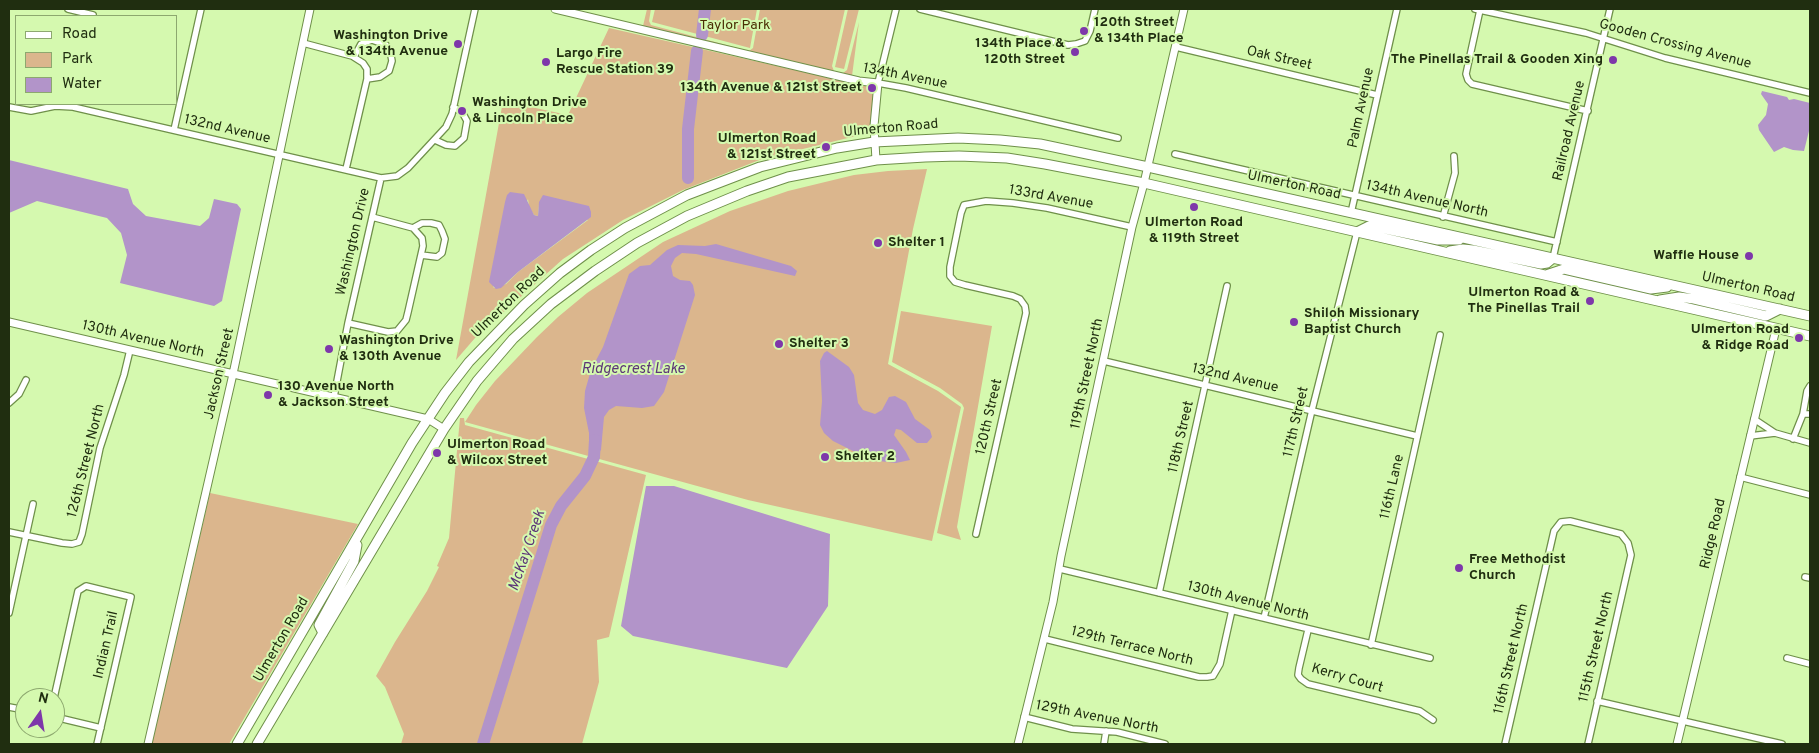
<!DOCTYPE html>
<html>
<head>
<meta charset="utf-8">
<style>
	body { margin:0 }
	#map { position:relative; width:1819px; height:753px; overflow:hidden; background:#d5f9af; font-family:Overpass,sans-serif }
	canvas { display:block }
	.frame { position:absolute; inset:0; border:10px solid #202e10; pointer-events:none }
	.legend { position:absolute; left:15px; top:15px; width:162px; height:90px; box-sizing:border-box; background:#d5f9af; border:1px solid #8da86f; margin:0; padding:6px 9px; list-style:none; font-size:15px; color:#202e10 }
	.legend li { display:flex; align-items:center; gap:10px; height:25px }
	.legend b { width:25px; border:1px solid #8da86f }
	.north { position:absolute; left:15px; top:688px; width:50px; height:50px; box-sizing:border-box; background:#d5f9af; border:1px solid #8da86f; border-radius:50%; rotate:13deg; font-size:14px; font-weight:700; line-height:20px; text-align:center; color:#202e10 }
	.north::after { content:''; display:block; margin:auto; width:18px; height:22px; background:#7e37aa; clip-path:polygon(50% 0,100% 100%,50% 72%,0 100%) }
</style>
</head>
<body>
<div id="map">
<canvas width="1819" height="753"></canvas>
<div class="frame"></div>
<ul class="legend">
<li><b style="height:6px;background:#fff"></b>Road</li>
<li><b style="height:14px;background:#dbb68d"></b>Park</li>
<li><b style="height:14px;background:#b294c9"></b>Water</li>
</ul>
<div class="north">N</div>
</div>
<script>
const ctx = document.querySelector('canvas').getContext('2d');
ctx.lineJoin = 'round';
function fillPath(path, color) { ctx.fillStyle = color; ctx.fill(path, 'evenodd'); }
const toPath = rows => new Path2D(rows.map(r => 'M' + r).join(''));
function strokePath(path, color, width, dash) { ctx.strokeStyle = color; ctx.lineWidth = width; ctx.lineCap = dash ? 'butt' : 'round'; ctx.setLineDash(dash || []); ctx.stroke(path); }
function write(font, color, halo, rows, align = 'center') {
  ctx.font = font + ' Overpass,sans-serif'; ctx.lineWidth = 4; ctx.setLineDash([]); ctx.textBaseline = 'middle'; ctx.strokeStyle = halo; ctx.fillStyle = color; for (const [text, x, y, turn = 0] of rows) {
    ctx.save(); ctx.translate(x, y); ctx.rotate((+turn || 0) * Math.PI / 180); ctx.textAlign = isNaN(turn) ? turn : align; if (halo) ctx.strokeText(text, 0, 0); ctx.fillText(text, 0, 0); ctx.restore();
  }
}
fillPath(toPath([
	[647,9,651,9,649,21,651,25,749,51,753,48,760,9,845,9,832,66,834,71,843,73,847,70,859,22,852,76,643,26],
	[655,9,757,9,750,48,652,22],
	[848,9,859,9,844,69,835,67],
	[609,28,874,88,870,134,860,135,762,159,683,190,623,220,563,259,475,338,456,360,503,101,568,115],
	[528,199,529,207,534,215,538,216,539,205,541,200,588,220,518,272,506,284,494,288,493,286],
	[927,169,913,229,888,364,938,391,961,407,932,541,748,500,465,422,476,405,495,381,537,337,558,317,587,293,663,242,730,211,788,191,854,175,888,171],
	[901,311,992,326,957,527,961,540,937,533,964,408,962,404,940,388,892,362],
	[460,418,464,418,465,425,646,475,609,637,597,640,599,682,582,744,401,744,404,734,385,687,376,676,395,642,427,591,439,567,437,566,449,538],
	[210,493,358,524,229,744,152,744]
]), '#dbb68d');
fillPath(toPath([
	[1762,91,1787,97,1789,100,1794,99,1810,103,1810,127,1804,151,1793,150,1784,147,1774,152,1759,130,1758,125,1766,115,1768,104,1761,94],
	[9,160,128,189,133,204,146,216,200,226,209,218,214,199,237,204,241,209,222,301,214,306,120,283,127,255,121,233,107,218,37,201,9,213],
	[510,192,524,194,534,215,538,216,539,202,543,195,589,206,591,212,591,217,518,272,501,288,496,289,489,282,505,202,507,195],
	[716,244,791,266,797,271,795,276,696,254,682,253,675,258,671,266,673,276,680,280,690,281,693,285,695,295,664,392,654,406,642,408,616,406,609,410,604,417,601,450,594,457,589,450,589,433,584,408,585,391,591,370,603,347,629,274,640,266,650,265,667,250,678,245,705,246],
	[827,351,849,367,854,375,858,403,863,410,875,414,882,410,889,397,895,396,906,402,915,419,930,430,932,437,927,443,917,443,901,430,896,429,894,435,906,452,910,460,896,463,879,461,865,457,833,441,824,433,820,425,822,401,820,361,824,353],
	[646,486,674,486,830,534,828,606,787,668,633,636,621,626]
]), '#b294c9');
strokePath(toPath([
	[702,35,705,9],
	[688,178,688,129,697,51],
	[483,744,551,525,561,506,585,476,594,457,595,440]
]), '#b294c9', 12);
const minor = toPath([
	[68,9,93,15],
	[896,9,878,83,906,88,1118,138],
	[920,9,1068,45,1076,44,1085,41,1090,31,1095,9],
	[1475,9,1586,33,1665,58,1810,93],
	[1480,10,1466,74,1468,80,1472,84,1588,111],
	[303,43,352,56,363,63,367,69,367,79,346,169],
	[1176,47,1377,95],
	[354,57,361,44,372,40,386,45,390,50,392,61,389,71,380,77,367,79],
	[9,107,31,111,55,106,73,107,381,178],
	[174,130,201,9],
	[435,140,446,145,455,146,464,138,467,121,462,112,453,107],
	[1175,154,1557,242],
	[1351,213,1397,9],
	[1443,217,1455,173,1454,156],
	[413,228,422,223,431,223,439,225,442,231,445,239,442,253,437,257,421,255],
	[1553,258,1610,9],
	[348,323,388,332,397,331,406,320,408,312,423,246,422,238,413,228,372,217],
	[1104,361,1417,436],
	[334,397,348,323,381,178,397,176,408,168,446,127,452,114,475,9],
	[9,403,19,394,26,380],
	[1803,414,1807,391,1810,386],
	[1754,419,1775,433,1810,443],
	[1750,436,1775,433],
	[1793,439,1803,414,1810,414],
	[1740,477,1810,495],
	[9,532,62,543,72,544,79,542,82,534,100,448,124,375,130,350],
	[976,534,1026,313,1025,306,1020,299,1013,296,965,285,955,282,950,276,950,267,961,213,964,205,986,201,1013,203,1047,208,1132,227],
	[1060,569,1430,658],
	[1805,577,1810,578],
	[1159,593,1227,286],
	[9,613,33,504],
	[1264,618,1312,410,1357,232],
	[1308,630,1299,668,1298,675,1301,679,1308,684,1420,711,1433,720],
	[1045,639,1199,677,1207,677,1213,676,1220,664,1232,610],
	[1371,645,1440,335],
	[1787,658,1810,664],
	[54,698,78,591,86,586,131,597,97,744],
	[1597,701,1782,744],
	[9,707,25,710],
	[55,717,101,728],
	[1024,717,1072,729,1117,732,1165,744],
	[1104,744,1106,731],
	[1505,744,1554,531,1561,522,1570,521,1621,534,1628,543,1631,555,1588,744]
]);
const tertiary = toPath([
	[555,9,859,81,878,83,874,126,876,160],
	[9,322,428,419,444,429],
	[148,744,233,374,310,9],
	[1018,744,1053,602,1061,556,1132,227,1144,183,1184,9],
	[1677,744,1776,329]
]);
const primary = toPath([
	[1357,232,1369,226,1376,227,1438,240,1459,240],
	[1450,251,1463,249,1473,250,1541,264,1547,263,1553,258],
	[1546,275,1564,269,1651,289,1667,287],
	[1660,300,1679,297,1694,299,1766,316,1780,309],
	[323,633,319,625,354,561,357,545],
	[237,744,412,443,445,393,469,362,524,305,560,273,591,250,625,228,687,195,760,167,837,148,874,142,958,138,1000,140,1040,144,1148,167,1810,316],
	[257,744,444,429,477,381,513,339,551,304,595,271,637,243,687,216,747,191,788,177,876,160,925,157,959,156,1007,158,1045,164,1144,183,1810,336]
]);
strokePath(minor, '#6f904a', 8);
strokePath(tertiary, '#6f904a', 9);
strokePath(primary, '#6f904a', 11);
strokePath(minor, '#fff', 5.5);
strokePath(tertiary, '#fff', 7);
strokePath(primary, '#fff', 9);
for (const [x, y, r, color] of [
	[1084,31,5,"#7e37aa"],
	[458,44,5,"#7e37aa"],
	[1075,52,5,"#7e37aa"],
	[1613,60,5,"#7e37aa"],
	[546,62,5,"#7e37aa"],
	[872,88,5,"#7e37aa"],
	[462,111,5,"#7e37aa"],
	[826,147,5,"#7e37aa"],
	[1194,207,5,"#7e37aa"],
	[878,243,5,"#7e37aa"],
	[1749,256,5,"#7e37aa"],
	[1590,301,5,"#7e37aa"],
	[1294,322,5,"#7e37aa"],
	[1799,338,5,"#7e37aa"],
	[779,344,5,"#7e37aa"],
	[329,349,5,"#7e37aa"],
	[268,395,5,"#7e37aa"],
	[437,453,5,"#7e37aa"],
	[825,457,5,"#7e37aa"],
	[1459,568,5,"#7e37aa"]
]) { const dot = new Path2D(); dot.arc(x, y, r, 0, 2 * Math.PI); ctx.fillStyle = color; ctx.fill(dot); strokePath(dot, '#d5f9af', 2); }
write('bold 14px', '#202e10', '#d5f9af', [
	["120th Street",1094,23],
	["& 134th Place",1094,39],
	["Washington Drive",448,36,"right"],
	["& 134th Avenue",448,52,"right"],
	["134th Place &",1065,44,"right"],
	["120th Street",1065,60,"right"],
	["Largo Fire",556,54],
	["Rescue Station 39",556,70],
	["The Pinellas Trail & Gooden Xing",1603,60,"right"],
	["134th Avenue & 121st Street",862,88,"right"],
	["Washington Drive",472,103],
	["& Lincoln Place",472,119],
	["Ulmerton Road",816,139,"right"],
	["& 121st Street",816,155,"right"],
	["Ulmerton Road",1194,223,"center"],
	["& 119th Street",1194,239,"center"],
	["Shelter 1",888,243],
	["Waffle House",1739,256,"right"],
	["Ulmerton Road &",1580,293,"right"],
	["The Pinellas Trail",1580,309,"right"],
	["Shiloh Missionary",1304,314],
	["Baptist Church",1304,330],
	["Ulmerton Road",1789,330,"right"],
	["& Ridge Road",1789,346,"right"],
	["Washington Drive",339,341],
	["& 130th Avenue",339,357],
	["Shelter 3",789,344],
	["130 Avenue North",278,387],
	["& Jackson Street",278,403],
	["Ulmerton Road",447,445],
	["& Wilcox Street",447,461],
	["Shelter 2",835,457],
	["Free Methodist",1469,560],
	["Church",1469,576]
], 'left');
write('14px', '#4b2e05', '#d5f9af', [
	["Taylor Park",735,26]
]);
write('14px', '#202e10', '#d5f9af', [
	["Gooden Crossing Avenue",1675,45,15],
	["Oak Street",1279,59,13],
	["134th Avenue",905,77,11],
	["Palm Avenue",1362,108,-78],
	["Ulmerton Road",891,129,-5],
	["132nd Avenue",227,130,13],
	["Railroad Avenue",1570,131,-77],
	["Ulmerton Road",1294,186,12],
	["133rd Avenue",1051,198,10],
	["134th Avenue North",1427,200,13],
	["Washington Drive",354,242,-77],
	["Ulmerton Road",1748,288,13],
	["Ulmerton Road",509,303,-44],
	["130th Avenue North",143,340,13],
	["Jackson Street",220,374,-77],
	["119th Street North",1088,374,-78],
	["132nd Avenue",1235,379,13],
	["120th Street",990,417,-77],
	["117th Street",1297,422,-77],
	["118th Street",1182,437,-77],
	["126th Street North",87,461,-76],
	["116th Lane",1393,487,-77],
	["Ridge Road",1714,534,-77],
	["130th Avenue North",1248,602,14],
	["Ulmerton Road",282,640,-60],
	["Indian Trail",107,645,-77],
	["129th Terrace North",1132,647,14],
	["115th Street North",1597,647,-77],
	["116th Street North",1512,659,-77],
	["Kerry Court",1347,679,16],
	["129th Avenue North",1097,718,11]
]);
write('italic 15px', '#5c3677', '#d5f9af', [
	["Ridgecrest Lake",633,370],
	["McKay Creek",528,551,-71]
]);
</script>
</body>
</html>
